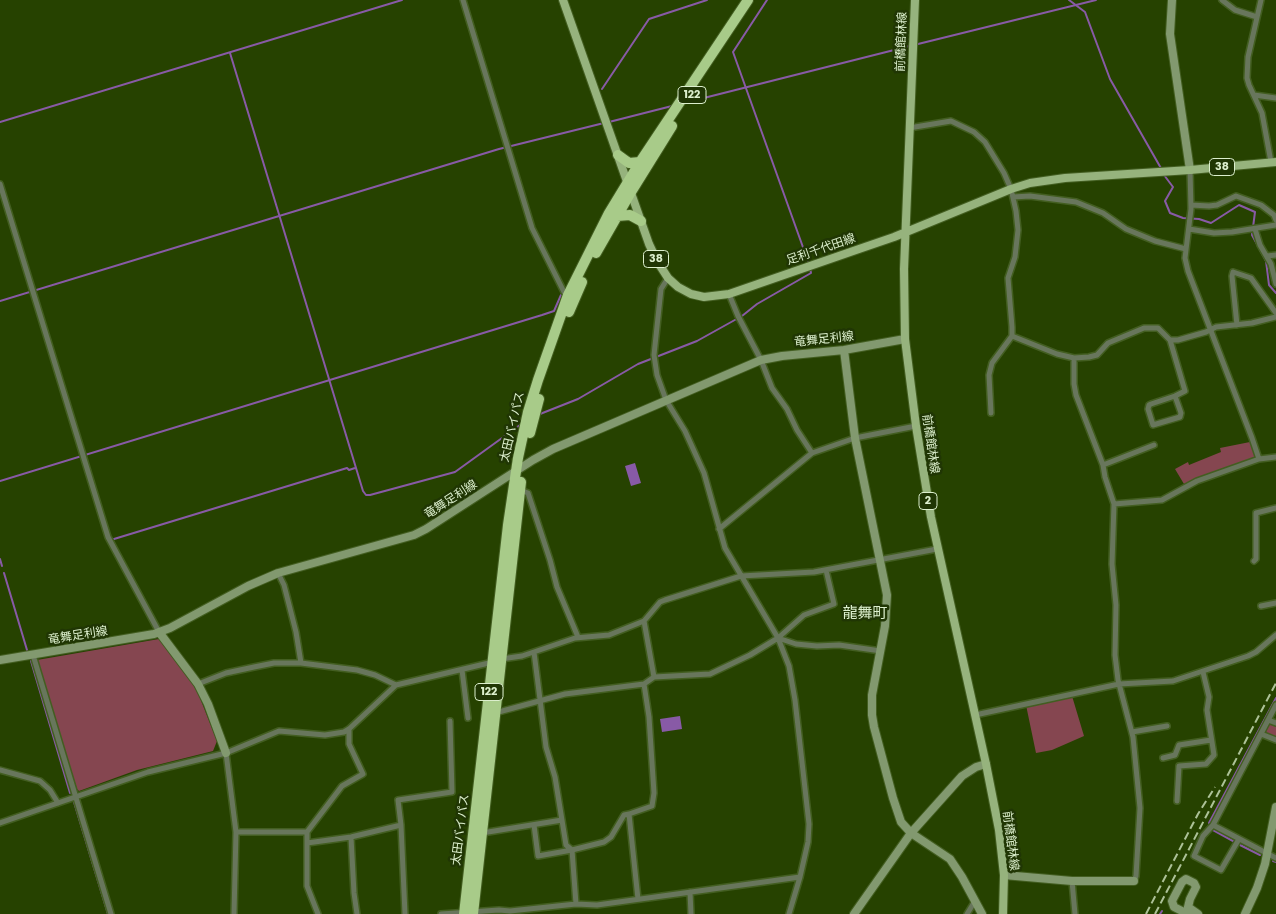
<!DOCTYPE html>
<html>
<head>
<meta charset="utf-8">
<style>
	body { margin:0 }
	canvas { display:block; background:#264200 }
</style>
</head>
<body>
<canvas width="1276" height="914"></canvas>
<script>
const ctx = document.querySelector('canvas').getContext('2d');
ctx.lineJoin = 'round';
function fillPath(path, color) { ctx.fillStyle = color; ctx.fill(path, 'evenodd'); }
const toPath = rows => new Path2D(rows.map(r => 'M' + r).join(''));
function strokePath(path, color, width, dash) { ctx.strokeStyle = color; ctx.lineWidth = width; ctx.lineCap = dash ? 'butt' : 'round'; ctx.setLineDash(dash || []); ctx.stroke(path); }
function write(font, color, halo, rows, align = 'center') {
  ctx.font = font + ' Poppins,"Noto Sans JP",sans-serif'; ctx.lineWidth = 5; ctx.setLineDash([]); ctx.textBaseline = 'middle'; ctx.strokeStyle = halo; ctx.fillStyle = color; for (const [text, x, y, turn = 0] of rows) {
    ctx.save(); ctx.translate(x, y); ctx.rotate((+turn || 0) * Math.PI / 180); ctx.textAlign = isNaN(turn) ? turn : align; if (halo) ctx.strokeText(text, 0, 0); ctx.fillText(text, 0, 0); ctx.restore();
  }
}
fillPath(toPath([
	[1250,442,1256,458,1184,484,1175,469,1188,462,1189,465,1221,452,1220,448],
	[159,639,189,677,198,693,217,741,213,751,137,770,79,791,77,789,37,660],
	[1072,696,1084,736,1052,750,1036,753,1026,705],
	[1269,724,1276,725,1276,738,1266,734,1266,732]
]), '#854650');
fillPath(toPath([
	[635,463,641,483,631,486,625,466],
	[680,716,682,729,662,732,660,719]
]), '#885aa6');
strokePath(toPath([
	[767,0,733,52,809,264],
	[1069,0,1085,12,1110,79,1162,170],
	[914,45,1096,0],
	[230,53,363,491,366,495,370,495,455,472,520,425],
	[602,89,649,19,707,0],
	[684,103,910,46],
	[0,122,402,0],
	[609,122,672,106],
	[1164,175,1173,187,1165,201,1170,213,1183,218,1199,219,1211,223,1239,205,1255,212,1252,235,1258,246],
	[1260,250,1266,261,1269,285,1276,293],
	[0,301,499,149,604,123],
	[540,414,578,399,638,364,697,341,742,316,757,304,811,273,810,268],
	[0,481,542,315,554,311,561,295],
	[114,539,347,468,349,470,355,468],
	[0,559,2,566],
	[4,573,27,650],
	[31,661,70,793],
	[74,802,108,914],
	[1209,823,1276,698],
	[1213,830,1233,841],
	[1240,845,1260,855],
	[1273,861,1276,862],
	[1160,914,1162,911]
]), '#885aa6', 2);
const street = toPath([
	[463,0,532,228,564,292,568,295],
	[1222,0,1235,10,1257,17],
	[1261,0,1248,57,1247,78,1249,85,1262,113,1271,162],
	[1254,95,1276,98],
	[909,128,951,121,974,132,985,142,1004,173,1011,189,1016,211,1018,230,1015,257,1008,278,1012,327,1012,336,992,363,989,375,991,413],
	[1190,170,1191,209,1185,258,1188,271,1252,438,1259,459],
	[0,184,108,537,159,632],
	[1013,197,1030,196,1076,202,1103,213,1126,229,1155,241,1186,249],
	[1191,205,1209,206,1217,205,1236,196,1261,205,1274,215,1276,220],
	[1189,229,1214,233,1232,232,1276,225],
	[1255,229,1260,245,1271,264,1276,284],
	[1267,256,1276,255],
	[668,278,661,289,654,355,657,375,666,400,685,431,704,473,725,548,778,638,789,666,795,700,809,824,808,842,800,877,789,914],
	[729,294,738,316,761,360,772,388,787,409,797,430,812,453],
	[1237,325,1232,276,1233,272,1251,278,1276,313],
	[1012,336,1057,354,1074,358,1089,357,1097,355,1108,343,1144,328,1158,328,1170,340,1178,340,1206,332,1216,327,1252,323,1276,317],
	[1170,340,1185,391,1175,396,1151,404,1149,405,1148,409,1153,425,1180,417,1181,413,1175,396],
	[1074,358,1074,384,1076,395,1103,465,1105,477,1114,504,1112,564,1116,605,1115,655,1118,680,1133,737,1140,808,1136,876,1134,881],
	[1103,465,1154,445],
	[520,490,528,493,550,560,557,587,578,637],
	[1114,504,1162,500,1197,481,1259,459,1276,457],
	[719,529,812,453,855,438,916,426],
	[1254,561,1256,559,1256,513,1276,508],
	[278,573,284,585,296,632,301,663],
	[1261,606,1276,603],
	[778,638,796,644,817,646,839,645,881,651],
	[534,652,546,747,555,777,566,845,572,850,576,904],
	[33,655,111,914],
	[501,659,522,656,575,638,609,635,644,621,660,602,665,600,741,576,814,572,937,549],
	[462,670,468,718],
	[654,677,710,674,750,655,778,638,804,615,834,604,826,570],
	[198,684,226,673,254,667,274,663,301,663,357,670,375,675,396,685],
	[495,713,565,694,644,684,654,677,644,621],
	[975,715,1119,684,1173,681,1248,656,1256,652,1276,635],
	[1268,720,1276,723],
	[1132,732,1167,726],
	[1261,734,1276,740],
	[226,753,236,832,234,914],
	[1163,758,1175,755,1179,745,1211,740],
	[0,770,40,781,50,790,58,803],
	[1177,801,1179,766,1206,764,1214,755,1207,710,1209,697,1203,672],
	[0,823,148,772,226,753,279,731,325,735,344,732,349,729,396,685,493,662],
	[534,825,538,856,572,850,604,842,611,837,624,815,629,814],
	[1213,825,1276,858],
	[236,832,307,832],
	[482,833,562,820],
	[351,837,354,893,357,914],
	[1239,839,1221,870,1194,856,1203,836,1213,825,1276,705],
	[307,843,351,837,401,825],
	[1072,881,1075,914],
	[690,892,691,914],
	[638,899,629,814,652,806,654,793,649,717,644,684],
	[318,914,307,886,307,832,342,786,363,774,349,744,349,729],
	[405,914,401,825,398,800,452,792,450,721],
	[441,914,499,910,510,911,576,904,597,905,800,877],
	[967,914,975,901]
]);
const secondary = toPath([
	[1172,0,1170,34,1190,170],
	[844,350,855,438,887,595,885,626,872,695,872,715,874,727,893,798,901,822,911,833,950,859,962,877,982,914],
	[159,632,198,684,208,704,226,753],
	[0,660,154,634,170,628,248,586,278,573,414,535,426,529,533,460,553,449,761,360,782,356,844,350,905,339],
	[1004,875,1072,881,1134,881],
	[854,914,911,833,962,776,976,767,986,764],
	[1188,914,1174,907,1172,901,1182,882,1186,879,1194,883,1196,887,1190,899,1188,907,1198,914],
	[1245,914,1257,888,1265,864,1276,807]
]);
const primary = toPath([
	[563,0,649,244,657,261,668,278,678,287,691,294,704,297,729,294,859,249,894,237,1011,189,1030,183,1065,178,1190,170,1276,162],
	[915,0,904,269,905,339,916,426,931,517,986,764,999,830,1004,875,1003,914]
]);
const highway = toPath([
	[618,155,629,163,640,162],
	[617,216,630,215,641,221],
	[596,253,631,192,672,126],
	[569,312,582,282],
	[530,433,539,399],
	[464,914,508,525,518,458,528,412,538,380,568,295,609,213,640,162,748,0],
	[473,914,521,482]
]);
strokePath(street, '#435e21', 8);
strokePath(secondary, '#435e21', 10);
strokePath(primary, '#435e21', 10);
strokePath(highway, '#435e21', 12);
strokePath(street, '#68765c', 5);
strokePath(secondary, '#82996f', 8);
strokePath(primary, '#96b37d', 8);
strokePath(highway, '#a8cb89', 10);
strokePath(toPath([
	[1146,914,1198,814,1215,787],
	[1155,914,1276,683]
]), '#adc298', 2, [8, 4]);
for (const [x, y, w] of [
	[692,95,28],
	[1222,167,25],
	[656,259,25],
	[928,501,18],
	[489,692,28]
]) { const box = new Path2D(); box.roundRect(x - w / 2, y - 8.5, w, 17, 4); ctx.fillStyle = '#203604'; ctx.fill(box); strokePath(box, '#dcefcd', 1); }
write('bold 11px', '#dcefcd', null, [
	["122",692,95],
	["38",1222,167],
	["38",656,259],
	["2",928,501],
	["122",489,692]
]);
write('12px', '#dcefcd', '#203604', [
	["前橋館林線",902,42,-88],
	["足利千代田線",821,250,-19],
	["竜舞足利線",824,340,-6],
	["太田バイパス",513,427,-77],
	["前橋館林線",930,444,82],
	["竜舞足利線",451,500,-33],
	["竜舞足利線",78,636,-9],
	["太田バイパス",461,830,-83],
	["前橋館林線",1010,841,83]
]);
write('15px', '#dcefcd', '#203604', [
	["龍舞町",865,614]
]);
</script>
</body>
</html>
